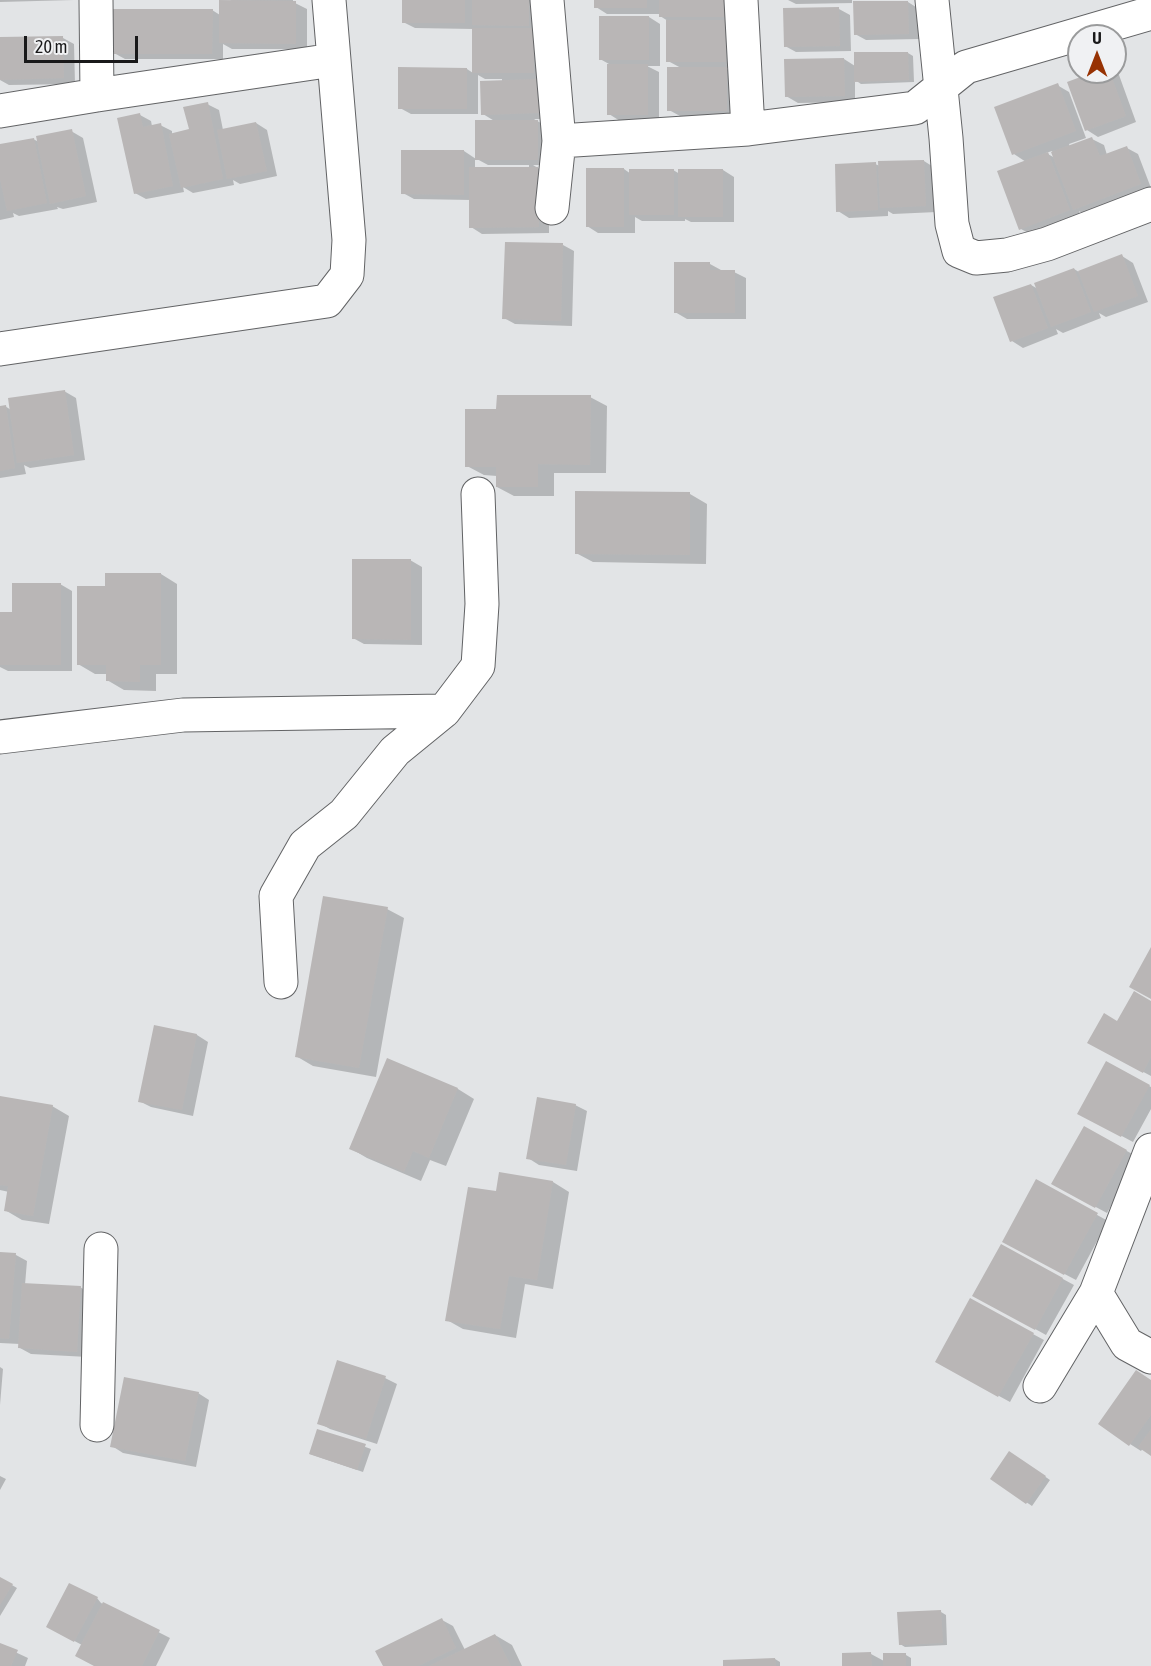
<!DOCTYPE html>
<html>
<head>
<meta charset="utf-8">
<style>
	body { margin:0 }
	#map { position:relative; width:1151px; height:1666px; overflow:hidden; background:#e2e4e6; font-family:"Asap Condensed",sans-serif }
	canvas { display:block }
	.north { position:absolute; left:1067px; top:24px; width:60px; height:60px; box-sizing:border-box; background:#f0f1f3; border:2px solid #9a9b9c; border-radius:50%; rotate:0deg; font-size:16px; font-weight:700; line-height:24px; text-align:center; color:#19191a }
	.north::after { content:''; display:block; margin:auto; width:21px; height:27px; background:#973203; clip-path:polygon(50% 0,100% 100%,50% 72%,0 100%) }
	.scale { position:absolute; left:24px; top:36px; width:114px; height:27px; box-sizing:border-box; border:3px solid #19191a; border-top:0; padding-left:8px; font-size:18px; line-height:21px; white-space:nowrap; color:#19191a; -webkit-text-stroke:4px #f0f1f3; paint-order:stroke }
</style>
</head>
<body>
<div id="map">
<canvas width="1151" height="1666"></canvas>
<div class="north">U</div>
<div class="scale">20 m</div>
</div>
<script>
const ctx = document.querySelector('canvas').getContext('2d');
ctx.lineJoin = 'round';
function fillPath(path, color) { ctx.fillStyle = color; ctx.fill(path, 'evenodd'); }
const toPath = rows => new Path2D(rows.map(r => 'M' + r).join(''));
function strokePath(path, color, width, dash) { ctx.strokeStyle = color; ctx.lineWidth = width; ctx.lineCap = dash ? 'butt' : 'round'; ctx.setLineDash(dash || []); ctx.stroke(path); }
fillPath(toPath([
	[0,0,74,0,0,2],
	[230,0,293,0,293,2,307,9,307,49,232,49,223,44,223,59,125,59,114,53,212,10,220,15,233,2],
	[403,0,540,0,545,79,535,79,549,87,550,119,534,119,549,128,549,165,533,165,549,175,549,233,482,234,471,227,471,200,414,199,403,193,464,151,476,159,496,122,483,114,502,82,502,79,485,79,478,75,478,114,411,114,400,108,467,69,473,73,473,29,415,28,403,22],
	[475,158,488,165,529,165,529,168,475,169],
	[596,0,735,0,737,68,725,68,738,75,738,116,680,116,669,110,681,68,668,61,668,21,660,16,660,14,607,14,596,7],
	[788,0,852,0,852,3,908,2,919,9,920,39,866,40,855,34,854,3,796,4],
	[839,9,850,15,851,51,796,52,785,46],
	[649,17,660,24,660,66,647,66,659,72,659,121,620,121,609,114,609,64,600,59],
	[63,38,74,44,75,84,9,85,0,80,0,39],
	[908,53,913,56,914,82,861,84,855,80,855,102,798,103,786,96,844,59,855,66],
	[1098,72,1113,72,1119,75,1136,122,1098,137,1087,130],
	[1057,85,1069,92,1086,138,1069,144,1070,147,1092,139,1104,145,1107,155,1127,148,1138,154,1151,188,1085,215,1079,211,1081,217,1032,235,1021,229,1026,162,1014,154],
	[1052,151,1055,158,1046,153],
	[207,104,219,110,223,130,256,123,267,130,277,176,240,184,233,180,234,185,193,193,183,187,184,192,146,199,135,193,140,115,151,121,152,126,160,125,172,131,172,135,190,131],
	[71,131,83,138,97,202,63,209,57,207,58,209,19,216,13,213,14,217,0,220,0,146,33,139,39,142],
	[924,161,935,168,937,212,893,214,888,211,888,216,849,218,838,211,875,164,880,166],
	[624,169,631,174,673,170,680,174,723,170,734,177,734,222,691,222,685,219,685,221,642,221,635,217,635,233,598,233,587,226],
	[563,245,574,251,572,326,515,324,504,318],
	[1122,256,1133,263,1148,302,1106,317,1099,313,1101,318,1063,333,1056,329,1058,334,1023,348,1012,341,1031,285,1038,289,1074,269,1079,272],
	[710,264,721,270,734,272,746,278,746,319,687,319,675,312],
	[64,391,76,398,85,460,30,468,24,465,26,474,0,478,0,407,5,406,11,410],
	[590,397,607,406,606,473,554,473,554,496,514,496,497,487,497,476,484,475,467,466,497,411],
	[690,494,707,504,706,564,593,562,576,553],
	[410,560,422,567,422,645,364,644,353,638],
	[161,574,177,584,177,674,156,674,156,691,124,690,107,680,107,674,95,674,78,664,106,587],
	[60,584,72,591,72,671,8,671,0,667,0,688,0,613,13,613],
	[387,909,404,918,376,1077,313,1066,296,1056],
	[1151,1002,1151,1076,1100,1049,1118,1023],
	[155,1027,197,1035,208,1042,193,1116,151,1107,139,1101],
	[387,1060,458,1089,474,1099,446,1166,430,1160,421,1181,367,1158,350,1148],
	[1107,1063,1151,1087,1151,1109,1133,1142,1090,1119],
	[0,1097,52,1106,69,1116,49,1224,22,1220,5,1210,9,1192,0,1190],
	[575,1105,587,1111,577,1171,539,1165,528,1158],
	[1084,1128,1138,1157,1107,1213,1053,1184],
	[1036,1181,1108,1221,1076,1280,1015,1248],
	[553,1182,569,1192,553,1289,525,1284,516,1338,463,1329,447,1320,497,1193],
	[1002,1246,1074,1285,1046,1335,974,1295],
	[0,1253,16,1255,27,1261,25,1285,80,1287,91,1294,88,1357,31,1354,20,1348,20,1344,0,1343],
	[970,1300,1044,1340,1010,1402,937,1362],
	[0,1367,3,1369,0,1405],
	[385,1378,397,1384,377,1444,330,1429,319,1423],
	[1151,1380,1151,1454,1143,1448,1141,1451,1130,1444],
	[198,1393,209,1400,196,1467,123,1453,112,1446],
	[318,1430,371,1449,363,1472,310,1454],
	[1015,1456,1050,1480,1032,1506,992,1479],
	[0,1476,6,1479,0,1490],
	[0,1578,17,1588,0,1616],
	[97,1598,101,1603,170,1638,156,1666,95,1666,82,1645,48,1627],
	[941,1612,946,1615,947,1645,905,1647,900,1644],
	[442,1620,453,1626,465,1650,495,1635,512,1645,522,1666,385,1666],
	[0,1645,28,1658,25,1666,0,1666],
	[871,1654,884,1661,906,1655,911,1658,911,1666,844,1666],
	[775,1659,780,1662,780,1666,725,1666]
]), '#0003');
fillPath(toPath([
	[219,0,296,1,296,44,219,43],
	[402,0,465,0,465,23,402,23],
	[472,0,529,0,529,26,472,25],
	[594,0,647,0,647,8,594,8],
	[659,0,725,0,725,17,659,17],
	[853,1,908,1,909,34,854,35],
	[839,7,840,46,784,47,783,8],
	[112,9,213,9,212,54,112,54],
	[599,16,649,16,649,60,599,60],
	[666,20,726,20,726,62,666,62],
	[472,28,534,28,534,73,472,73],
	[63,36,64,78,0,80,0,37],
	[854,52,908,52,909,80,854,82],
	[844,58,845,96,785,97,784,59],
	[607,64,648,64,648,115,607,115],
	[398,67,467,68,467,109,398,109],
	[667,67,727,67,727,111,667,111],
	[1094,72,1110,72,1126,116,1085,131,1067,82],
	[538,79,539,113,481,115,480,81],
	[1058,83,1076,131,1012,155,994,107],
	[208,102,223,179,181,188,169,134,189,129,183,107],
	[140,113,143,127,161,123,173,186,134,194,117,118],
	[475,120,538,120,538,160,475,160],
	[256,122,267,171,227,179,217,130],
	[72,129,86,196,50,204,36,136],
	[1092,137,1100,156,1127,146,1141,184,1073,210,1051,152],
	[34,138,47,203,7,211,0,179,0,144],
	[401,150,464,150,464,195,401,194],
	[1048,152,1070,210,1019,230,997,171],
	[924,160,926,206,880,208,878,161],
	[876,162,878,210,836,212,835,164],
	[469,167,538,167,539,227,469,228],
	[586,168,624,168,624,227,586,227],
	[629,169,674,169,674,215,629,215],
	[678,169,723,169,723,217,678,217],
	[505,242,563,243,561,321,502,319],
	[1122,254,1138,296,1094,312,1078,271],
	[674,262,710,262,710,270,735,270,735,313,674,313],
	[1074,268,1091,312,1051,327,1034,283],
	[1031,284,1048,328,1010,342,993,297],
	[65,390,74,455,17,463,8,398],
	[497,395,591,395,590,465,538,464,538,487,496,487,496,467,465,467,465,409,496,409],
	[6,405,15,468,0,471,0,406],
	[575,491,690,492,690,555,575,554],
	[352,559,411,559,411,640,352,639],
	[105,573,161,573,161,665,140,665,140,682,106,681,106,665,77,665,77,586,105,586],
	[12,583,61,583,61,665,0,665,0,612,12,612],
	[323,896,388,907,359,1068,295,1057],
	[1151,947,1151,999,1129,987],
	[1134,991,1151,1001,1151,1057,1143,1073,1087,1043,1104,1013,1117,1021],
	[154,1025,197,1034,182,1110,138,1102],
	[387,1058,458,1088,429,1158,413,1151,404,1172,349,1149],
	[1106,1061,1150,1085,1121,1137,1077,1114],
	[0,1096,53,1105,33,1216,4,1211,8,1186,0,1185],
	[537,1097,576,1104,566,1165,526,1159],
	[1084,1126,1127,1150,1095,1208,1051,1184],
	[499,1172,553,1181,537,1280,509,1276,500,1329,445,1321,468,1187,496,1191],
	[1036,1179,1098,1213,1064,1275,1002,1242],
	[1001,1244,1063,1278,1035,1330,972,1296],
	[0,1252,16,1253,9,1339,0,1338],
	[22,1283,81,1286,77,1352,18,1348],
	[970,1298,1034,1333,998,1397,935,1362],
	[337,1360,386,1376,366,1439,317,1424],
	[1136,1370,1151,1380,1151,1415,1129,1446,1098,1424],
	[124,1377,199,1392,185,1461,110,1447],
	[317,1429,366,1444,357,1470,309,1454],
	[1151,1429,1151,1456,1138,1447],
	[1009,1451,1046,1476,1026,1504,990,1479],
	[0,1577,13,1584,0,1605],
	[69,1583,98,1597,74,1642,46,1627],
	[103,1602,160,1630,142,1666,94,1666,75,1656],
	[941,1610,943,1643,899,1645,897,1612],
	[442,1618,456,1648,418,1666,383,1666,375,1651],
	[495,1634,511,1666,429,1666],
	[0,1643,18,1650,11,1666,0,1666],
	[871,1652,872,1666,842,1666,842,1653],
	[883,1653,906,1653,906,1666,883,1666],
	[775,1658,776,1666,723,1666,723,1660]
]), '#b9b6b6');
const minor = toPath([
	[96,0,97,95],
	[547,0,559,141,552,208],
	[741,0,748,129],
	[932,0,946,138,952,224,959,251,976,258,1007,255,1047,244,1151,204],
	[0,111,97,95,333,60],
	[559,141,748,129,915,108,966,67,1151,13],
	[0,349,327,301,347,275,349,240,329,0],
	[0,737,183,715,444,711,478,666,482,604,478,494],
	[281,982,276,896,305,845,344,814,395,751,444,711],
	[1096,1293,1127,1344,1151,1357],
	[1040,1386,1096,1293,1151,1150],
	[97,1425,101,1249]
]);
strokePath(minor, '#626365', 35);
strokePath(minor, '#fff', 33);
</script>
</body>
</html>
